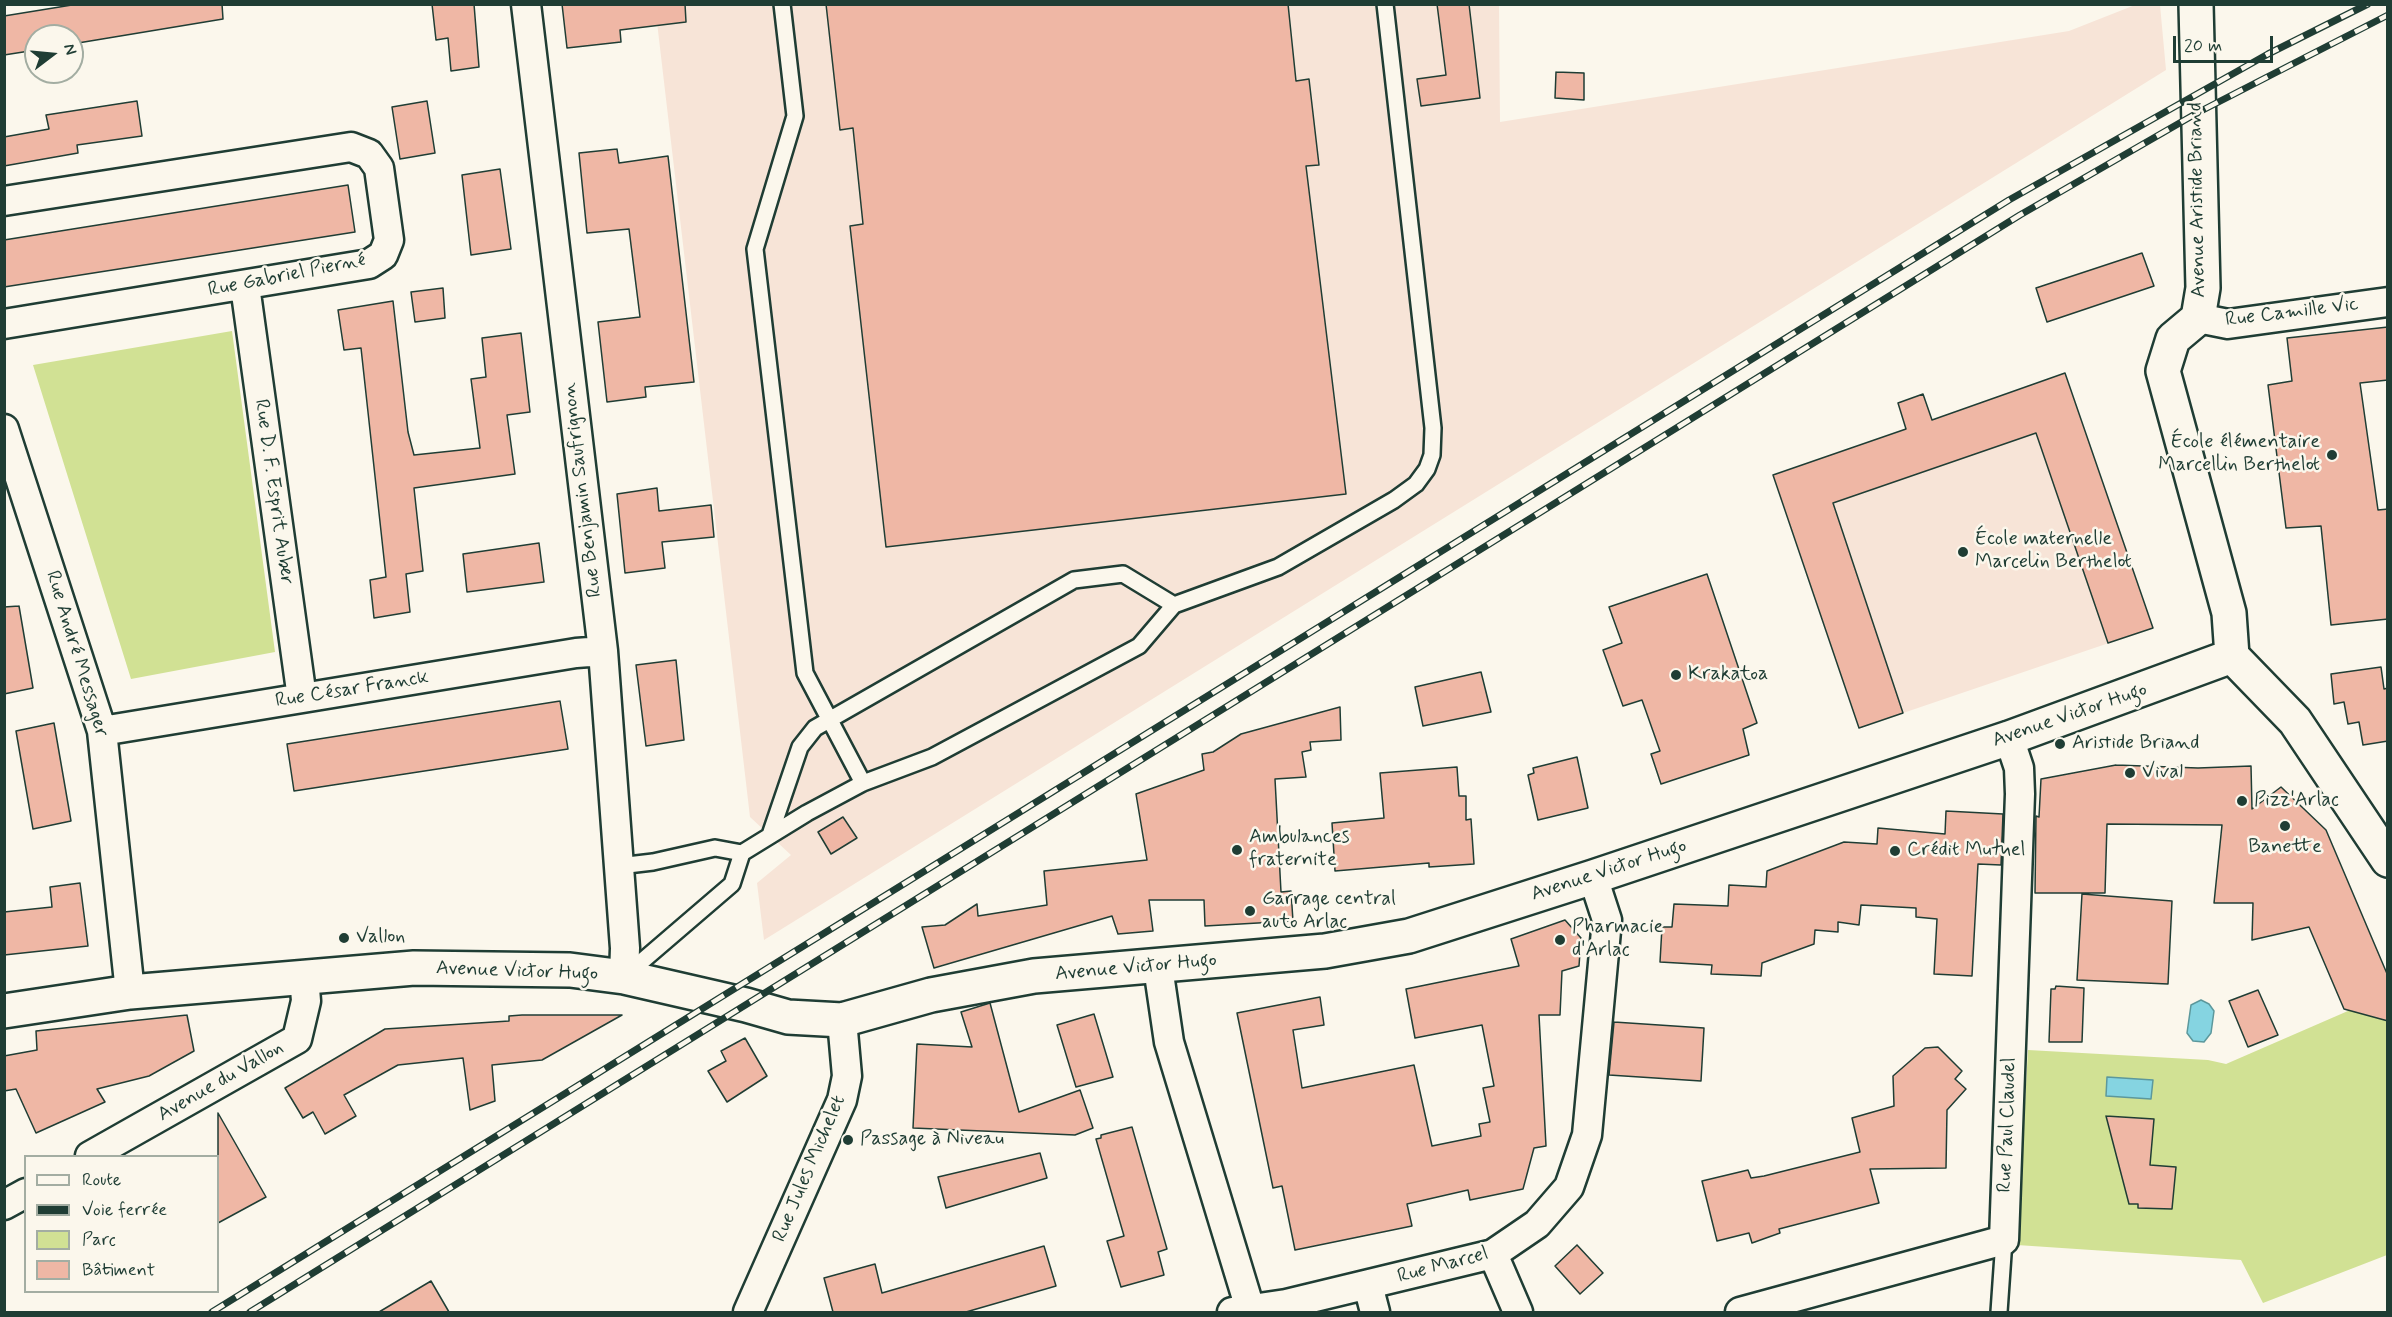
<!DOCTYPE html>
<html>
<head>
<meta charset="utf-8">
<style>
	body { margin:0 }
	#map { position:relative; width:2392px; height:1317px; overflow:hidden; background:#fbf7ec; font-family:Mynerve,sans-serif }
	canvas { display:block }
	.frame { position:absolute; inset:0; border:6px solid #1f3d34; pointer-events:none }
	.legend { position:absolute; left:24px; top:1155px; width:195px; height:138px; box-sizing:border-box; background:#fbf7ec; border:2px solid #a3ada2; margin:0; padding:8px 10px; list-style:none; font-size:18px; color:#1f3d34 }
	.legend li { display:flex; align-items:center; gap:12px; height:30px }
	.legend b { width:30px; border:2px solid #a3ada2 }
	.north { position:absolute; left:24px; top:24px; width:60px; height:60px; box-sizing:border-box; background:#fbf7ec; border:2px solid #a3ada2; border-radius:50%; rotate:74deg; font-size:16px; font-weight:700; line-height:24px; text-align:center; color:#1f3d34 }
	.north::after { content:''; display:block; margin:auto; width:21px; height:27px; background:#1f3d34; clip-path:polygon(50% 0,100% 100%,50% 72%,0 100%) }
	.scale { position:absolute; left:2173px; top:36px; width:100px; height:27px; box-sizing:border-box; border:3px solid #1f3d34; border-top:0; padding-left:8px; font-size:18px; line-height:21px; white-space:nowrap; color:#1f3d34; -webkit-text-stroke:4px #fbf7ec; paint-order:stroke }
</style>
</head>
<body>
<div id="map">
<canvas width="2392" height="1317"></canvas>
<div class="frame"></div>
<ul class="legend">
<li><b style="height:8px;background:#fbf7ec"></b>Route</li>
<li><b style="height:8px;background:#1f3d34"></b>Voie ferrée</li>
<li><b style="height:16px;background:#d1e194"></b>Parc</li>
<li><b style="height:16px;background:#efb7a5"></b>Bâtiment</li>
</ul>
<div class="north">N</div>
<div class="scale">20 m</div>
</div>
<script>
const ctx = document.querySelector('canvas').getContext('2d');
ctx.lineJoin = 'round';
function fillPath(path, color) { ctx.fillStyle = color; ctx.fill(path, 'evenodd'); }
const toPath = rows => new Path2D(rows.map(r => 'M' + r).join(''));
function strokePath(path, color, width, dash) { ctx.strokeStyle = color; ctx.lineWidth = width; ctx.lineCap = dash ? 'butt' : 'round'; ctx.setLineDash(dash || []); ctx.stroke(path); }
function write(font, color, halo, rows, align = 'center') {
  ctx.font = font + ' Mynerve,sans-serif'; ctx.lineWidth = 5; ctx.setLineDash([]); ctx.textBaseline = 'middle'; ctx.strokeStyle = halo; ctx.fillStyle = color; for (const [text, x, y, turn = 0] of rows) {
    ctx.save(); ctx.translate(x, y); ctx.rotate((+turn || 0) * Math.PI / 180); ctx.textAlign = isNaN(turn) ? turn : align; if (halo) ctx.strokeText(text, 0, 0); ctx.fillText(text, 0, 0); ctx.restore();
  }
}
fillPath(toPath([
	[655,5,1499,5,1500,122,2069,31,2135,5,2160,5,2166,70,764,940,757,883,791,855,750,817],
	[2065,373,2153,628,1859,728,1773,475,1906,429,1898,403,1923,394,1932,420]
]), '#f7e4d7');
fillPath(toPath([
	[232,331,275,652,131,679,33,365],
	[2387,994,2387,1255,2263,1303,2241,1260,2017,1245,2028,1050,2208,1060,2226,1064]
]), '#d1e194');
const water = toPath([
	[2201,1000,2209,1004,2214,1011,2211,1033,2204,1042,2193,1041,2187,1033,2191,1005,2201,1000],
	[2107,1077,2153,1080,2151,1099,2106,1096,2107,1077]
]);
fillPath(water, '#85d4e1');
strokePath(water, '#5c989c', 1.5);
const building = toPath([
	[78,4,222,4,223,19,72,44,72,36,36,36,36,50,4,55,4,16,78,4],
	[432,4,474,4,479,67,451,71,448,38,436,40,432,4],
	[562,4,685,4,686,22,620,30,621,42,567,48,562,4],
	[826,4,1288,4,1296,81,1309,79,1319,165,1306,166,1346,494,886,547,850,226,863,224,853,128,840,130,826,4],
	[1437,4,1469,4,1480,98,1421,106,1417,79,1446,75,1437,4],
	[1556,72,1584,73,1584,100,1555,98,1556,72],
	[137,101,142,136,77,145,78,153,4,166,4,137,49,129,46,115,137,101],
	[427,101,435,153,400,159,392,107,427,101],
	[617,149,619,163,668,156,694,382,645,387,646,397,607,402,598,322,640,317,629,229,587,233,579,153,617,149],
	[500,169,511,249,471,255,462,175,500,169],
	[348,185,355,232,4,287,4,240,348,185],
	[2142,253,2154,286,2047,322,2036,288,2142,253],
	[443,288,445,318,415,322,411,292,443,288],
	[393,301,408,432,414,455,480,448,471,379,486,377,482,338,521,333,530,412,507,415,515,474,414,488,423,571,406,574,410,612,374,618,370,580,386,577,361,348,344,350,338,310,393,301],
	[2388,327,2388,380,2360,383,2378,510,2388,509,2388,619,2331,625,2321,526,2286,528,2268,385,2292,381,2287,338,2388,327],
	[2065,373,2153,628,2108,643,2036,433,1833,503,1903,713,1859,728,1773,475,1906,429,1898,403,1923,394,1932,420,2065,373],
	[657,488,659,511,711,505,714,537,662,542,665,568,625,573,617,494,657,488],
	[539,543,544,582,467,592,463,554,539,543],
	[1707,574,1757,723,1743,729,1749,755,1661,784,1651,754,1660,751,1642,700,1623,706,1603,650,1622,643,1609,607,1707,574],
	[19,606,33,688,4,694,4,607,19,606],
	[676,660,684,740,646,746,636,665,676,660],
	[2381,667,2384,689,2388,688,2388,741,2363,745,2359,722,2348,724,2344,702,2334,704,2331,674,2381,667],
	[1481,672,1491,712,1423,726,1415,687,1481,672],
	[560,701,568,749,294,791,287,744,560,701],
	[1340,707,1341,740,1310,742,1311,750,1302,752,1306,777,1275,779,1281,892,1291,891,1293,921,1205,926,1204,900,1149,900,1153,931,1118,934,1112,916,934,968,922,927,945,925,977,904,978,916,1047,905,1044,871,1147,860,1136,794,1204,770,1202,754,1213,752,1241,734,1340,707],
	[54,723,71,821,33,829,16,731,54,723],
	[1577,757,1588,808,1538,820,1528,775,1534,773,1533,768,1577,757],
	[2116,765,2198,768,2251,766,2252,809,2281,787,2326,830,2388,976,2388,1021,2344,1009,2309,927,2252,940,2253,903,2214,903,2222,825,2107,824,2105,893,2035,893,2036,816,2039,817,2041,779,2116,765],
	[1457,767,1459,796,1466,796,1466,820,1471,819,1474,864,1429,867,1429,863,1335,871,1332,823,1384,818,1380,773,1457,767],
	[1946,811,2003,814,2001,865,1978,864,1972,976,1934,974,1937,919,1916,917,1916,908,1861,905,1859,925,1838,922,1838,932,1815,930,1814,944,1762,963,1761,976,1711,974,1712,965,1660,962,1662,927,1672,927,1674,904,1728,906,1729,885,1766,887,1767,871,1844,842,1877,844,1878,828,1945,834,1946,811],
	[843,817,857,838,831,854,818,832,843,817],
	[80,883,88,946,4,955,4,912,52,907,50,887,80,883],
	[2082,894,2172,901,2168,984,2077,980,2082,894],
	[1565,920,1581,938,1579,966,1562,971,1560,1015,1539,1015,1546,1146,1534,1148,1523,1189,1470,1200,1468,1190,1407,1204,1412,1226,1295,1250,1282,1186,1273,1188,1237,1013,1320,997,1324,1025,1293,1030,1302,1088,1414,1065,1432,1146,1481,1136,1479,1124,1490,1122,1483,1088,1494,1086,1482,1025,1415,1038,1406,989,1519,966,1511,939,1565,920],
	[2056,986,2084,988,2082,1042,2049,1042,2051,989,2055,989,2056,986],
	[2258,990,2278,1035,2248,1047,2229,1001,2258,990],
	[990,1003,1019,1112,1080,1090,1093,1128,1075,1135,913,1128,917,1044,972,1047,961,1012,990,1003],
	[1094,1014,1113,1077,1076,1087,1057,1025,1094,1014],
	[187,1015,194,1051,149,1076,97,1089,105,1102,36,1133,16,1089,4,1091,4,1056,37,1050,36,1031,187,1015],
	[522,1015,622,1015,542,1060,492,1065,495,1101,470,1110,463,1058,398,1065,344,1095,356,1116,325,1134,313,1112,303,1118,285,1088,385,1029,509,1021,509,1016,522,1015],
	[1614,1022,1704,1028,1701,1081,1609,1075,1614,1022],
	[745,1038,767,1076,727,1102,708,1071,726,1061,721,1051,745,1038],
	[1938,1047,1962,1071,1955,1079,1966,1089,1947,1110,1946,1168,1870,1169,1879,1203,1779,1229,1780,1233,1752,1243,1749,1233,1717,1241,1702,1181,1748,1170,1751,1178,1764,1176,1860,1152,1852,1118,1894,1106,1893,1076,1925,1048,1938,1047],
	[218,1113,266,1197,218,1223,218,1113],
	[2106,1116,2154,1119,2150,1165,2176,1167,2172,1209,2138,1208,2138,1204,2129,1204,2106,1116],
	[1132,1127,1167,1249,1158,1252,1164,1275,1121,1287,1107,1241,1124,1236,1096,1139,1101,1138,1101,1135,1132,1127],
	[1040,1153,1047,1178,946,1208,938,1177,1040,1153],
	[1577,1245,1603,1273,1580,1294,1555,1266,1577,1245],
	[1044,1246,1056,1286,966,1312,833,1312,824,1278,875,1264,882,1293,1044,1246],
	[431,1281,449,1312,379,1312,431,1281]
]);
fillPath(building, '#efb7a5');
strokePath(building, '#1f3d34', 1.5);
const service = toPath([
	[782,4,795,116,755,249,805,673,863,783],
	[770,835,800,747,815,728,1074,580,1123,574,1174,605],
	[742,853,807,813,863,783,932,757,1139,646,1174,605,1278,567,1394,500,1416,484,1427,469,1432,455,1433,428,1385,4],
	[619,866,653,862,715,848,742,853,732,884,626,975],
	[1999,1312,2004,1240]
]);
const minor = toPath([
	[526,4,603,651,625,948,624,977],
	[4,201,351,147,369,154,379,168,389,240,383,255,369,264,4,324],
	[245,286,302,698],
	[2198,318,2228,324,2388,302],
	[4,429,102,731,130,992],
	[102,731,576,653,603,651],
	[1158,967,1169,1042,1251,1312],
	[90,1156,297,1039,306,1001,304,976],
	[4,1205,26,1193],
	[1493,1254,1518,1312],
	[1368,1285,1375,1312],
	[748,1312,842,1100,847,1076,842,1020],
	[1232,1312,1286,1304,1493,1254,1537,1224,1569,1187,1587,1135,1607,920,1593,877],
	[1740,1312,2004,1240,2020,794,2019,768,2009,738]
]);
const tertiary = toPath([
	[2196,4,2203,288,2198,318,2173,339,2163,371,2229,613,2232,656,2295,721,2388,860],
	[4,1011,130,992,414,968,570,970,624,977,746,1005,788,1017,842,1020,931,995,1034,976,1325,951,1409,936,1593,877,2009,738,2232,656]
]);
strokePath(service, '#1f3d34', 20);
strokePath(minor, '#1f3d34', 33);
strokePath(tertiary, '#1f3d34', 38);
strokePath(service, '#fbf7ec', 15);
strokePath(minor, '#fbf7ec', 28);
strokePath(tertiary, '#fbf7ec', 33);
const rail = toPath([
	[212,1312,2009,200,2268,54,2368,4],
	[250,1312,2020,215,2197,113,2388,15]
]);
strokePath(rail, '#1f3d34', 7);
strokePath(rail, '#fbf7ec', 4.5, [14]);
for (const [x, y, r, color] of [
	[2332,455,6,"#1f3d34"],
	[1963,552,6,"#1f3d34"],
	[1676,675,6,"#1f3d34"],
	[2060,744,6,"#1f3d34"],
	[2130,773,6,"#1f3d34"],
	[2242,801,6,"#1f3d34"],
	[2285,826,6,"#1f3d34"],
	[1237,850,6,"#1f3d34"],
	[1895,851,6,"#1f3d34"],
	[1250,911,6,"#1f3d34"],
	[344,938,6,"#1f3d34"],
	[1560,940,6,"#1f3d34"],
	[848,1140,6,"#1f3d34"]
]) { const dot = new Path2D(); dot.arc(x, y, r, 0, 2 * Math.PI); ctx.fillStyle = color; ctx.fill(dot); strokePath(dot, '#fbf7ec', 2); }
write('20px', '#1f3d34', '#fbf7ec', [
	["Avenue Aristide Briand",2198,200,-91],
	["Rue Gabriel Pierné",287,276,-11],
	["Rue Camille Vic",2292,313,-7],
	["Rue Benjamin Saufrignon",583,490,-97],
	["Rue D. F. Esprit Auber",273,492,82],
	["Rue André Messager",76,654,73],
	["Rue César Franck",352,690,-9],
	["Avenue Victor Hugo",2070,716,-19],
	["Avenue Victor Hugo",1609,871,-18],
	["Avenue Victor Hugo",1136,968,-5],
	["Avenue Victor Hugo",517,972,2],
	["Avenue du Vallon",221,1082,-30],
	["Rue Paul Claudel",2008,1125,-88],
	["Rue Jules Michelet",810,1169,-67],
	["Rue Marcel",1443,1266,-15]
]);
write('20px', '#1f3d34', '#fbf7ec', [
	["École élémentaire",2320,443,"right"],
	["Marcellin Berthelot",2320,466,"right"],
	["École maternelle",1975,540],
	["Marcelin Berthelot",1975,563],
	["Krakatoa",1688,675],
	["Aristide Briand",2072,744],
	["Vival",2142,773],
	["Pizz'Arlac",2254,801],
	["Ambulances",1249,838],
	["fraternite",1249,861],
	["Banette",2285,848,"center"],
	["Crédit Mutuel",1907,851],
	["Garrage central",1262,900],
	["auto Arlac",1262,923],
	["Pharmacie",1572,928],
	["d'Arlac",1572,951],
	["Vallon",356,938],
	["Passage à Niveau",860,1140]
], 'left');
</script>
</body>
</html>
